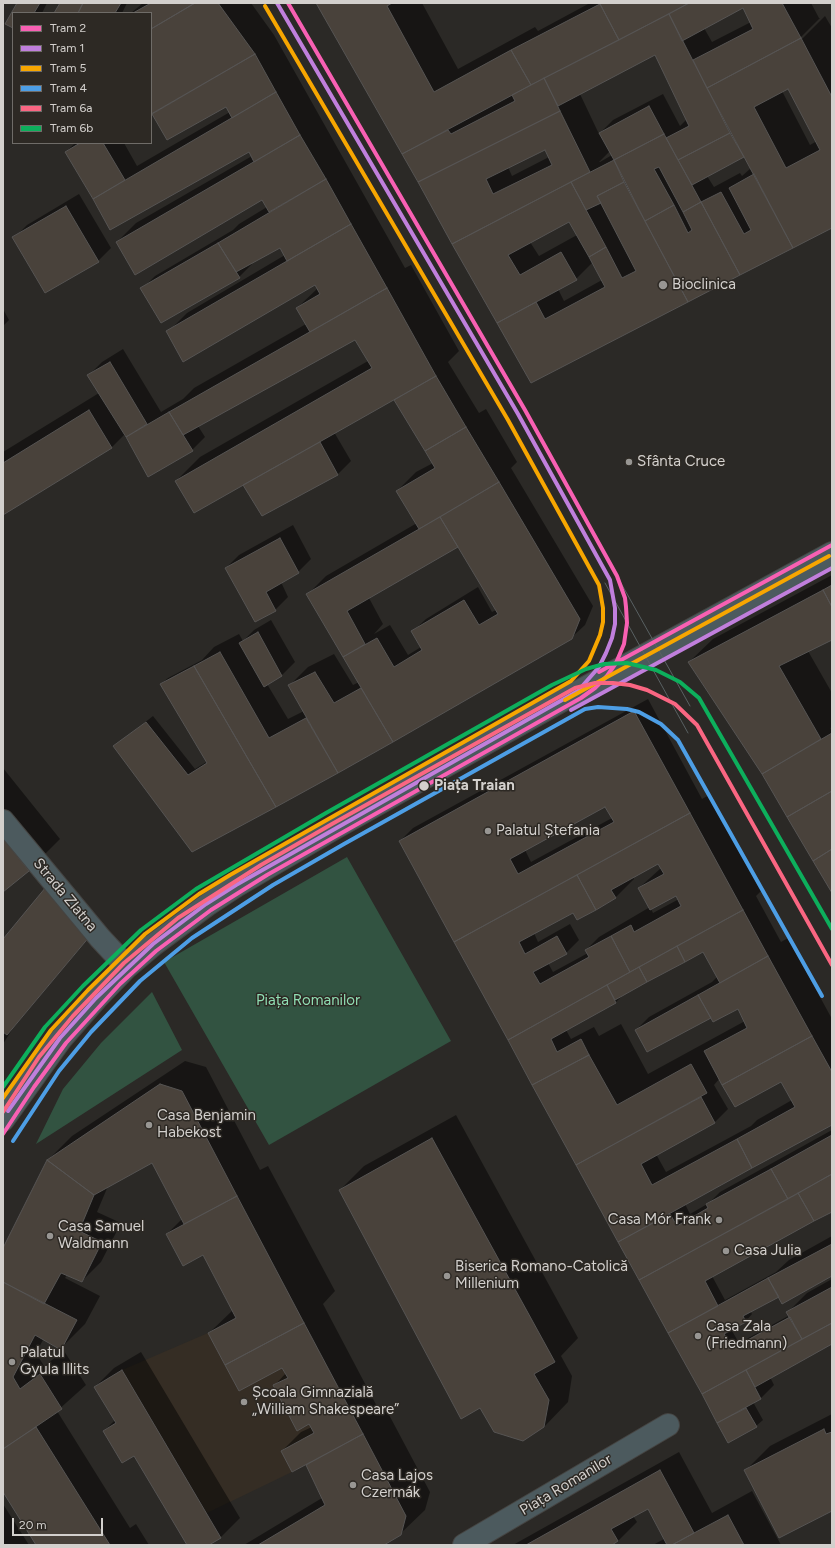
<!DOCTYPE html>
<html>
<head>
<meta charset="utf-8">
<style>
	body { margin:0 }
	#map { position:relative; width:835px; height:1548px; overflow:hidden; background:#2b2926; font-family:Figtree,sans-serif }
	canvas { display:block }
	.frame { position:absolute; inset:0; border:4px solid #d3d0cd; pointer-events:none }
	.legend { position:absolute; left:12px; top:12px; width:140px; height:132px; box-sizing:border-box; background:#2d2924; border:1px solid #6f6c68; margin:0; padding:5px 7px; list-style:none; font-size:12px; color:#d3d0cd }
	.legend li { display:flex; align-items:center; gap:8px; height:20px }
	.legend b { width:20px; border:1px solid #6f6c68 }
	.scale { position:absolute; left:12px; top:1518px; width:91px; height:18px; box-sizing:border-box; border:2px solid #d3d0cd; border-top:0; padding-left:5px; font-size:12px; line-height:14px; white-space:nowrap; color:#d3d0cd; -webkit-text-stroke:3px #2d2924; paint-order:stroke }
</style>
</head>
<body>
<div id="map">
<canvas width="835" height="1548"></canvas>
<div class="frame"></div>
<ul class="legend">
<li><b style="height:5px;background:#f860b3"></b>Tram 2</li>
<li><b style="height:5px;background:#c07fdc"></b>Tram 1</li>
<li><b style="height:5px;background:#f7a600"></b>Tram 5</li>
<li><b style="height:5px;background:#4d9ee5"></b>Tram 4</li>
<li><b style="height:5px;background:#fa6682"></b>Tram 6a</li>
<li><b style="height:5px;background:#0daf5c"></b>Tram 6b</li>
</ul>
<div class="scale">20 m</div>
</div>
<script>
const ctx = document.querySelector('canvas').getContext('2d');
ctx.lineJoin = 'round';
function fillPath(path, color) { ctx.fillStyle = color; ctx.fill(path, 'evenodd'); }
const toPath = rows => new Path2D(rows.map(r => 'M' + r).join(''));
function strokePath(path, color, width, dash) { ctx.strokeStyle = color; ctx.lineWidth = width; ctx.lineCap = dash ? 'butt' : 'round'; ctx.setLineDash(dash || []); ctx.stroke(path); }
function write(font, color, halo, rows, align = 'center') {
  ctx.font = font + ' Figtree,sans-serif'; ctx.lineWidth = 3; ctx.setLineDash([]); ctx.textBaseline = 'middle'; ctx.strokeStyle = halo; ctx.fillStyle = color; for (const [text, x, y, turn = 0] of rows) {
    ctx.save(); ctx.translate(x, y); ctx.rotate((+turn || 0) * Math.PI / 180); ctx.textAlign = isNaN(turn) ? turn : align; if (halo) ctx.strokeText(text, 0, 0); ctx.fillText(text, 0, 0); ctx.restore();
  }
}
fillPath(toPath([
	[304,1323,363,1434,292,1472,207,1513,122,1370,208,1333,226,1365]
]), '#352d24');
fillPath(toPath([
	[347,857,451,1041,269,1145,164,962],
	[152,992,182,1050,36,1144,63,1089,101,1043]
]), '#325341');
fillPath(toPath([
	[18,3,47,3,42,13,13,13,13,27,7,24],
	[61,3,127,3,122,13,56,13],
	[143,3,251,3,274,35,405,268,411,265,459,351,448,362,479,413,486,409,517,462,511,468,593,606,585,625,571,638,393,741,192,851,115,746,153,716,195,769,208,761,161,684,168,678,202,660,214,647,239,634,243,641,254,630,271,620,295,662,282,675,267,684,288,719,304,711,289,686,308,667,334,654,353,685,359,682,307,595,326,576,417,523,397,491,416,472,433,463,395,401,400,396,334,432,351,461,338,474,262,515,248,482,176,481,200,457,368,361,355,339,198,426,205,437,192,450,149,475,124,435,111,448,3,514,3,452,99,393,89,375,102,362,123,349,161,412,183,399,194,388,306,324,297,308,318,288,315,284,168,332,187,313,285,255,280,247,251,263,252,264,239,277,142,289,155,276,233,230,239,224,267,207,263,199,117,242,136,223,252,156,249,151,110,229,66,152,75,143,124,143,137,166,230,112,226,106,167,139,153,112,151,113,151,13,131,13],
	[458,545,496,610,492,612,478,587,426,619,412,632,421,647,408,655,390,625,374,634,383,624,369,598],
	[317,3,422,3,458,69,535,27,538,31,590,3,811,3,819,18,820,18,800,38,800,41,825,16,832,28,832,227,531,381],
	[743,6,751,22,712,42,704,28],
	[655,53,686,120,680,126,663,94,613,120,599,134,580,94],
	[789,87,817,141,810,145,782,91],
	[545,149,549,157,512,176,508,167],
	[610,151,612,155,600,162,599,162],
	[744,156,751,168,742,176,740,173,714,187,707,176],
	[569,220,577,235,539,256,530,242],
	[592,263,602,280,564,301,558,289,576,279],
	[79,194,111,248,98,261,14,238,27,225],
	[3,309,9,320,3,326],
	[293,525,311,559,298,572,281,582,288,597,275,610,226,568,239,555],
	[832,575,832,639,808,651,832,693,832,726,830,729,832,728,832,891,763,774,689,662,713,639],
	[648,699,702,799,709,795,762,890,756,896,781,942,788,938,832,1019,832,1123,685,1204,690,1214,709,1203,720,1192,832,1130,832,1210,712,1276,725,1300,776,1272,789,1260,832,1236,832,1275,779,1295,750,1311,752,1314,746,1321,731,1329,739,1343,790,1315,788,1312,807,1293,832,1279,832,1343,770,1377,774,1385,761,1398,753,1402,763,1420,756,1426,729,1441,400,841,413,828],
	[606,805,612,818,531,862,525,850],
	[658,862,661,868,639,888,650,907,599,937,586,950,588,953,553,972,548,963,566,953,579,940,570,924,538,942,534,933,573,911,615,898,634,879,633,876],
	[676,895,679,899,653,913,651,909],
	[704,950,718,976,712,982,649,1017,636,1030,711,1016,738,1008,745,1021,648,1074,621,1024,599,1036,594,1027,571,1039,566,1030,616,1002,625,993],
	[720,1078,781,1080,792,1100,757,1120,751,1126,666,1172,656,1154,715,1122,728,1109,714,1085],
	[791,1316,791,1318,729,1352,728,1350],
	[3,768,60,839,29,870,3,891],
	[96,929,13,1028,3,1044,3,941],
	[185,1061,206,1067,260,1170,268,1166,335,1291,323,1304,381,1414,387,1411,430,1492,425,1510,400,1534,383,1545,244,1545,322,1498,307,1463,282,1451,301,1432,312,1427,274,1386,286,1373,283,1366,209,1333,233,1310,203,1254,167,1234,183,1218,153,1162,108,1186,97,1212,121,1223,101,1262,82,1281,67,1275,65,1278,100,1296,85,1324,61,1348,44,1338,36,1353,44,1366,64,1351,86,1385,57,1411,130,1528,136,1524,149,1545,37,1545,3,1490,3,1250,47,1161,72,1136],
	[456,1115,578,1338,561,1356,572,1376,568,1402,544,1427,480,1406,340,1190,364,1166],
	[141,1352,240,1518,221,1537,207,1545,188,1545,134,1454,104,1431,115,1420,95,1387,114,1368],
	[832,1414,832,1510,746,1470,770,1446],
	[679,1452,712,1513,752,1491,781,1545,653,1545,664,1539,648,1508,633,1516,637,1522,618,1541,610,1545,513,1545],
	[3,1504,29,1545,3,1545]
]), '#0007');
const building = toPath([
	[17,3,40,3,34,13,13,13,13,28,5,24,17,3],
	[60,3,83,3,78,13,54,13,60,3],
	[83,3,121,3,115,13,78,13,83,3],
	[151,3,195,3,151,29,151,13,133,13,151,3],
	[195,3,218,3,255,54,151,114,151,29,195,3],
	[316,3,392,3,387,6,434,92,511,50,531,85,402,154,316,3],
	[601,3,689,3,619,40,600,4,601,3],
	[689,3,782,3,801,38,707,88,693,60,753,29,743,8,682,41,669,14,689,3],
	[600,4,619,40,531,85,511,50,600,4],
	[669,14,730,133,678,160,666,138,689,126,655,55,558,106,544,78,669,14],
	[801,38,832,97,832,228,793,248,707,88,801,38],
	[788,89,820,150,786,168,754,107,788,89],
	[255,54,276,92,232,118,226,107,167,140,152,114,255,54],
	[544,78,560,111,418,182,402,154,448,130,451,134,515,101,512,95,544,78],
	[276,92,300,135,254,162,249,152,110,230,93,199,276,92],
	[649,106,664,134,614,160,599,133,649,106],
	[560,111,590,172,452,244,418,182,560,111],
	[545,150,552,165,493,194,486,179,545,150],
	[730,133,744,157,692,185,678,160,730,133],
	[664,134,701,202,683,212,659,167,654,169,674,205,645,221,614,160,664,134],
	[300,135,326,179,269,212,262,200,135,275,116,242,300,135],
	[80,143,103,143,125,180,93,199,65,152,80,143],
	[614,160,624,182,597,196,601,203,586,210,571,182,614,160],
	[754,174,793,248,740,275,701,202,721,192,744,234,751,230,729,188,754,174],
	[326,179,351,224,287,261,280,248,236,272,218,243,326,179],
	[571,182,606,247,589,257,569,222,508,255,520,275,561,252,577,280,497,323,452,244,571,182],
	[624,182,688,302,531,383,497,323,536,302,545,319,605,287,589,257,606,247,622,278,636,271,597,196,624,182],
	[701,202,740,275,688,302,645,221,674,205,688,233,692,230,683,212,701,202],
	[66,206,99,262,45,293,12,237,66,206],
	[351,224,387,288,310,332,296,308,320,294,315,285,183,362,166,331,351,224],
	[218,243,240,278,161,323,140,288,218,243],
	[387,288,436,376,194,513,175,481,372,368,355,340,183,435,169,412,387,288],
	[110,362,147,424,126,437,87,375,110,362],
	[436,376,466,427,425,451,394,400,436,376],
	[89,410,112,448,3,515,3,463,89,410],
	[169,412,193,451,148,477,126,437,169,412],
	[466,427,499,482,419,529,396,491,435,468,425,451,466,427],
	[320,442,338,475,262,516,243,485,320,442],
	[499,482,580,619,572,639,393,742,343,657,377,638,394,667,422,650,411,631,464,600,479,625,498,614,440,517,499,482],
	[440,517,458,547,347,611,365,644,343,657,306,594,440,517],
	[280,538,299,573,266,592,276,611,255,622,225,568,280,538],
	[832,585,832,607,823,590,832,585],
	[823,590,832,607,832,640,779,666,821,739,762,774,688,662,823,590],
	[258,632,282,676,264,687,239,643,258,632],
	[220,652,269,738,306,718,338,773,276,807,194,666,220,652],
	[194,666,276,807,192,852,113,746,146,722,188,775,207,763,160,684,194,666],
	[315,672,334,703,361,688,393,742,338,773,288,685,315,672],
	[634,711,690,813,454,942,399,841,634,711],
	[605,807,614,822,518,874,510,859,605,807],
	[832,733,832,791,787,817,762,774,832,733],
	[832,791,832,849,813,861,787,817,832,791],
	[690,813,743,910,630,972,611,936,631,925,634,932,681,906,676,896,650,910,638,888,664,874,658,864,611,890,616,898,596,910,577,875,690,813],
	[3,838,29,871,3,892,3,838],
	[832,849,832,893,813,861,832,849],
	[577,875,596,910,577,920,573,913,519,942,525,954,557,936,567,954,533,972,540,984,589,957,585,950,611,936,630,972,508,1040,454,942,577,875],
	[46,887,90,936,7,1035,3,1032,3,939,46,887],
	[743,910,768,956,720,983,703,952,685,962,677,946,743,910],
	[677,946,685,962,647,982,639,967,677,946],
	[768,956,812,1036,722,1085,704,1051,747,1028,738,1009,713,1022,698,995,768,956],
	[639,967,647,982,615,1000,607,985,639,967],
	[607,985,616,1003,551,1039,557,1052,581,1039,589,1055,532,1085,508,1040,607,985],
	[698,995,711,1018,647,1052,635,1030,698,995],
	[812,1036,832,1072,832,1125,752,1168,737,1139,795,1107,781,1082,735,1107,722,1085,812,1036],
	[589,1055,617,1105,691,1064,707,1093,576,1165,532,1085,589,1055],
	[160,1084,182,1091,237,1196,184,1224,152,1163,94,1195,47,1160,160,1084],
	[701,1097,715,1123,641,1164,652,1185,737,1139,752,1168,618,1242,576,1165,701,1097],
	[832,1135,832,1174,788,1199,771,1169,832,1135],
	[432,1138,555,1362,534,1374,549,1400,544,1427,523,1441,494,1432,480,1408,461,1419,339,1190,432,1138],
	[47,1160,94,1195,79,1231,102,1242,82,1282,61,1273,44,1304,3,1282,3,1248,47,1160],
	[771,1169,788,1199,639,1280,618,1242,670,1214,677,1226,708,1208,706,1204,771,1169],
	[832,1174,832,1212,814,1221,798,1193,832,1174],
	[798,1193,814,1221,705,1281,718,1306,668,1333,639,1280,798,1193],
	[237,1196,304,1323,225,1365,208,1333,236,1318,203,1255,183,1266,166,1234,237,1196],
	[832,1244,832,1276,782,1304,768,1278,832,1244],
	[768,1278,779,1297,743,1316,746,1322,724,1334,733,1348,790,1317,802,1339,702,1394,668,1333,768,1278],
	[3,1282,77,1320,61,1350,35,1335,13,1377,20,1389,40,1374,62,1409,3,1449,3,1282],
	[832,1287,832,1323,802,1339,786,1312,832,1287],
	[304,1323,363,1434,292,1472,281,1451,314,1433,309,1424,297,1431,273,1385,288,1378,282,1368,239,1391,225,1365,304,1323],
	[832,1323,832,1344,755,1387,746,1370,832,1323],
	[122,1370,221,1538,209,1545,187,1545,134,1456,122,1463,103,1431,116,1423,94,1387,122,1370],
	[746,1370,761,1399,717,1423,702,1394,746,1370],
	[746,1408,757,1427,728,1443,717,1423,746,1408],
	[36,1427,110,1545,36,1545,3,1492,3,1449,36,1427],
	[824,1429,826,1434,832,1432,832,1511,779,1538,744,1470,824,1429],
	[363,1434,406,1516,401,1535,384,1545,258,1545,325,1505,306,1465,363,1434],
	[660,1470,694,1533,672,1545,667,1545,648,1509,611,1529,618,1541,612,1545,526,1545,660,1470],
	[728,1515,744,1545,672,1545,694,1533,728,1515]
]);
fillPath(building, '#49423b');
strokePath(building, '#565453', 1);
const minor = toPath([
	[3,821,100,938,127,967],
	[3,1120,61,1039,96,999,127,967,153,945,207,905,236,886,335,828,561,701,832,553],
	[464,1545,668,1425]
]);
strokePath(minor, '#454442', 24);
strokePath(minor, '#4c5a5e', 22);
strokePath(toPath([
	[617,576,690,706],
	[605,583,688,733]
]), '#596163', 1);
strokePath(toPath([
	[599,672,832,545],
	[3,1134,34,1087,66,1043,120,984,156,951,211,910,267,875,581,698,595,688,607,676,616,663,624,644,627,623,626,607,625,598,617,576,525,410,288,3]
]), '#f860b3', 4);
strokePath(toPath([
	[571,710,832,568],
	[8,1111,60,1038,96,998,153,944,206,904,236,885,578,691,599,667,606,653,612,638,615,624,615,608,610,580,518,414,277,3]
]), '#c07fdc', 4);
strokePath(toPath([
	[565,700,829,556],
	[3,1098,51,1030,88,990,145,934,199,894,230,875,571,681,589,661,600,635,603,622,603,608,599,585,508,420,265,6]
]), '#f7a600', 4);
strokePath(toPath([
	[13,1141,59,1071,91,1032,140,981,192,938,273,885,344,844,585,709,598,707,627,709,639,712,661,724,678,740,822,996]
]), '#4d9ee5', 4);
strokePath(toPath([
	[3,1112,39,1057,73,1016,124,963,178,918,261,865,332,824,575,688,595,683,613,683,630,685,647,690,675,704,697,725,832,965]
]), '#fa6682', 4);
strokePath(toPath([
	[3,1087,45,1027,83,986,141,930,196,889,326,813,552,685,586,669,604,664,627,663,656,670,680,682,699,698,832,929]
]), '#0daf5c', 4);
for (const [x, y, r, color] of [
	[663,285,5,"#989693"],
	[629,462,4,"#989693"],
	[424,786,5.5,"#d3d0cd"],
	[488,831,4,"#989693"],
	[149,1125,4,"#989693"],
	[719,1220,4,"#989693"],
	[50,1236,4,"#989693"],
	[726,1251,4,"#989693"],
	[447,1276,4,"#989693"],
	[698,1336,4,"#989693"],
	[12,1362,4,"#989693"],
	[244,1402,4,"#989693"],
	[353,1485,4,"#989693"]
]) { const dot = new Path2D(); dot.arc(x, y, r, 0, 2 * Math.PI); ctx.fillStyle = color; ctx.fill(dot); strokePath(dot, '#2d2924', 1.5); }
write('15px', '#d3d0cd', '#2d2924', [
	["Bioclinica",672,285],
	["Sfânta Cruce",637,462],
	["Palatul Ștefania",496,831],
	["Casa Benjamin",157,1116],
	["Habekost",157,1133],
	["Casa Mór Frank",711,1220,"right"],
	["Casa Samuel",58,1227],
	["Waldmann",58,1244],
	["Casa Julia",734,1251],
	["Biserica Romano-Catolică",455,1267],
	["Millenium",455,1284],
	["Casa Zala",706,1327],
	["(Friedmann)",706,1344],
	["Palatul",20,1353],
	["Gyula Illits",20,1370],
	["Școala Gimnazială",252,1393],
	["„William Shakespeare”",252,1410],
	["Casa Lajos",361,1476],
	["Czermák",361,1493]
], 'left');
write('bold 15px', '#d3d0cd', '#2d2924', [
	["Piața Traian",434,786]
], 'left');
write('15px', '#d3d0cd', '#2d2924', [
	["Strada Zlatna",65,895,50],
	["Piața Romanilor",566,1485,-31]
]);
write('15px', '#90deb3', '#2d2924', [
	["Piața Romanilor",308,1001]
]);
</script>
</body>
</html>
